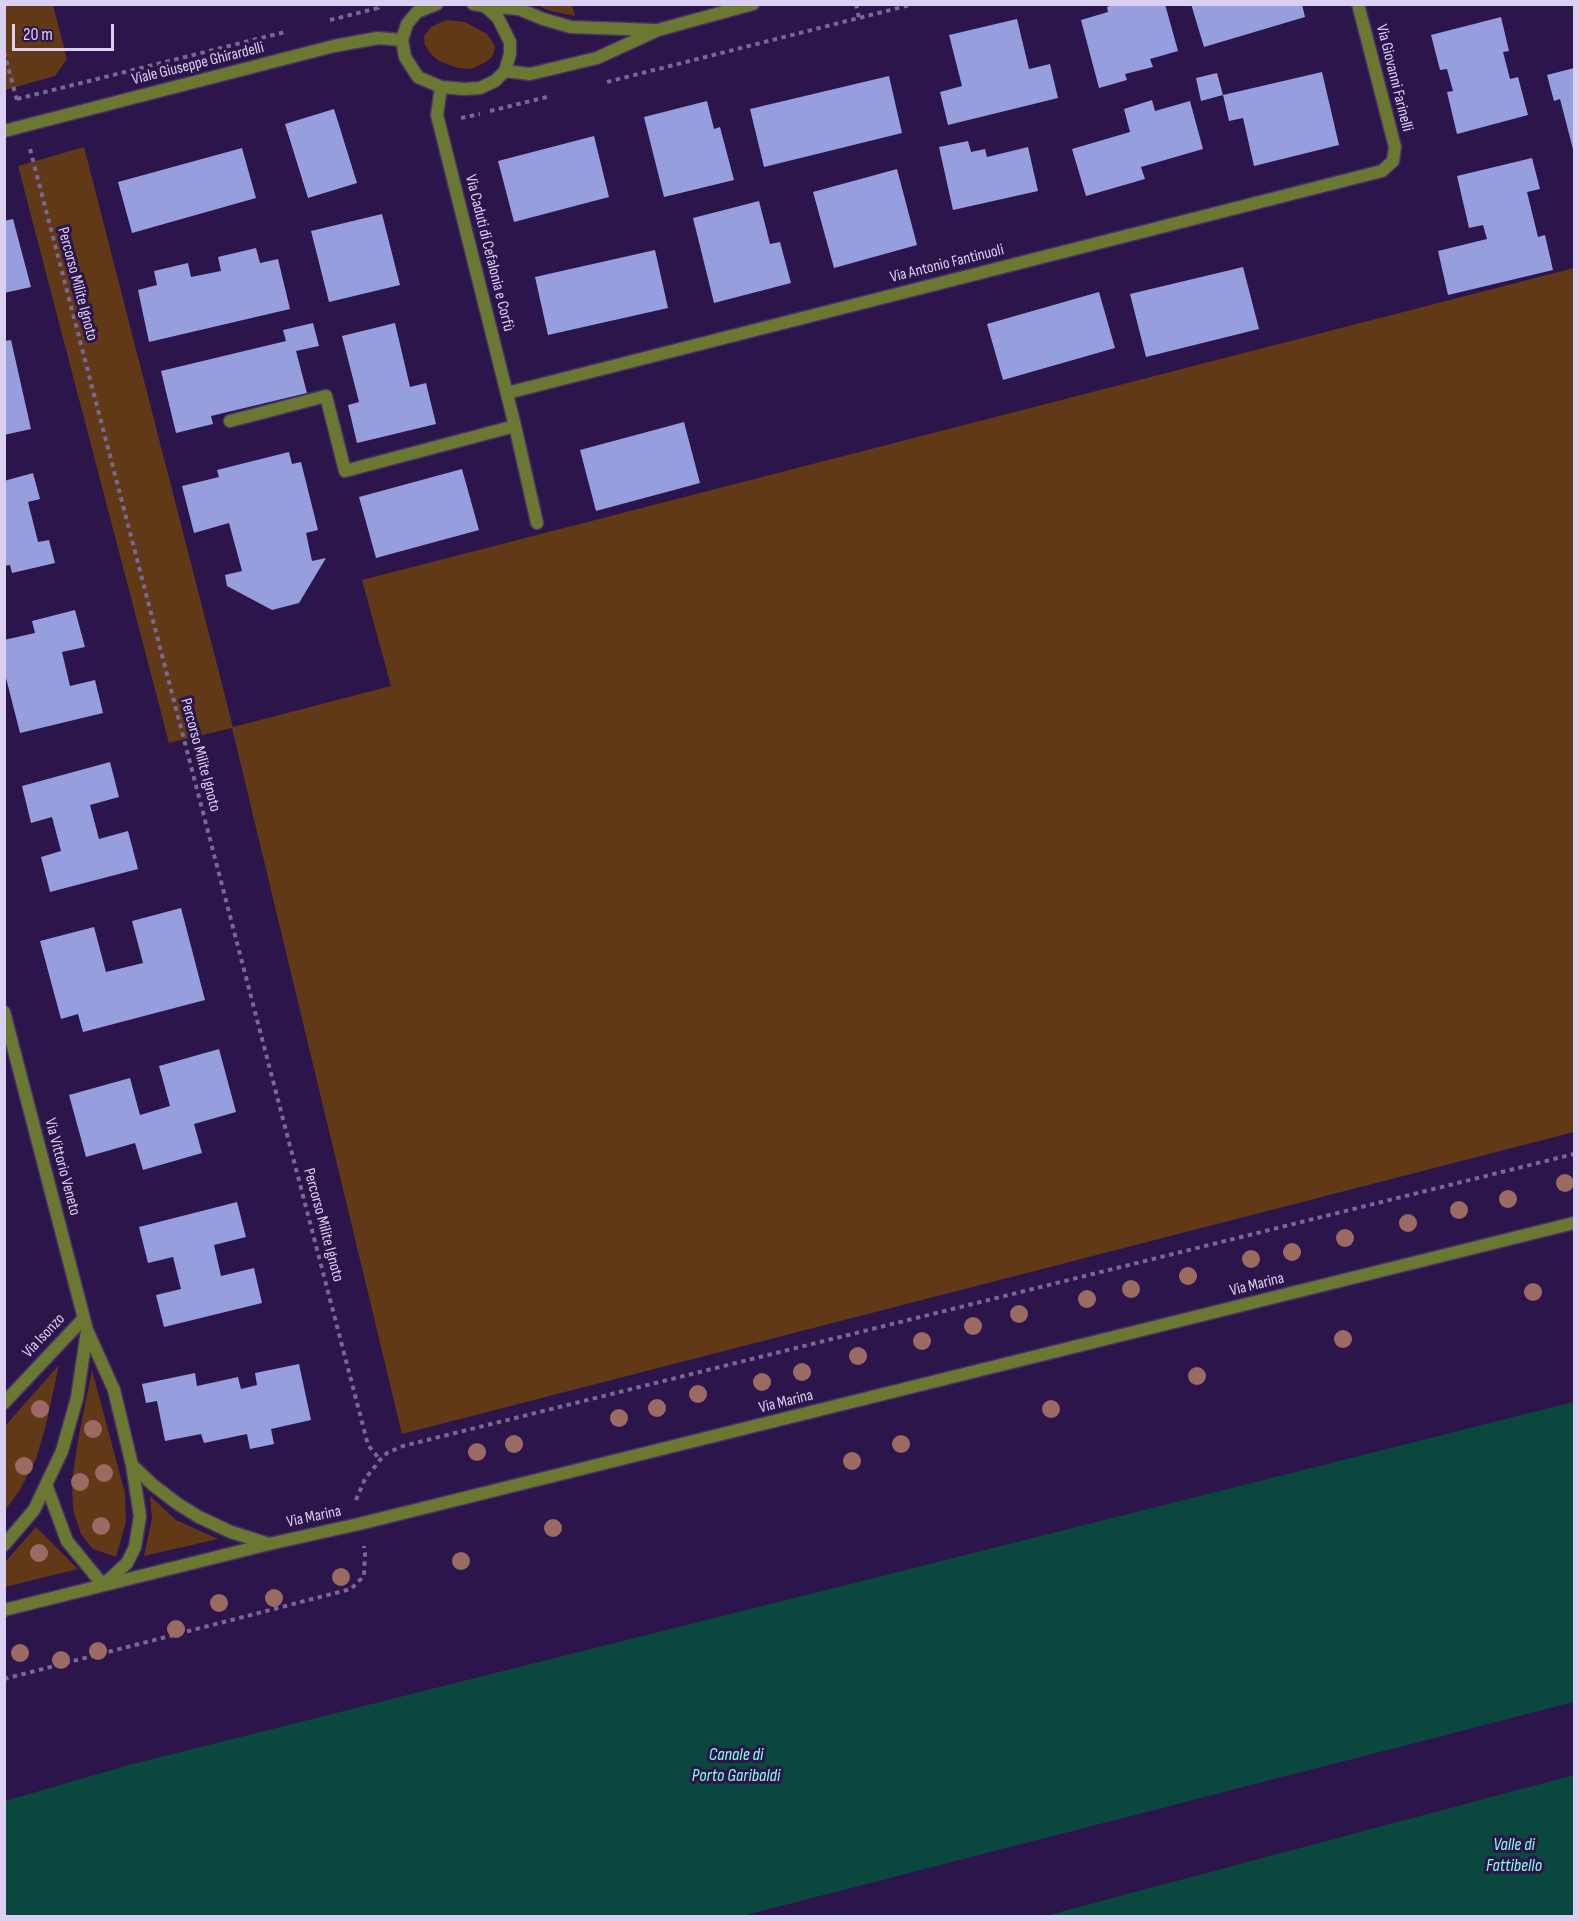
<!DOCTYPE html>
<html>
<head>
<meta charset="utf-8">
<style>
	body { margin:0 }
	#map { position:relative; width:1579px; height:1921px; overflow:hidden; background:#2b154a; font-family:"Sofia Sans Condensed",sans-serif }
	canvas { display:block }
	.frame { position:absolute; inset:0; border:6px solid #dad0f1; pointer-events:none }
	.scale { position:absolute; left:12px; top:24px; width:102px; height:27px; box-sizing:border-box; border:3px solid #dad0f1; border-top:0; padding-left:8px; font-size:18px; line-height:21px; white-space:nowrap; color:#dad0f1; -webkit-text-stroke:4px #2b154a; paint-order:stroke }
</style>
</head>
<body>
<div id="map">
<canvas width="1579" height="1921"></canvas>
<div class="frame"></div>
<div class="scale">20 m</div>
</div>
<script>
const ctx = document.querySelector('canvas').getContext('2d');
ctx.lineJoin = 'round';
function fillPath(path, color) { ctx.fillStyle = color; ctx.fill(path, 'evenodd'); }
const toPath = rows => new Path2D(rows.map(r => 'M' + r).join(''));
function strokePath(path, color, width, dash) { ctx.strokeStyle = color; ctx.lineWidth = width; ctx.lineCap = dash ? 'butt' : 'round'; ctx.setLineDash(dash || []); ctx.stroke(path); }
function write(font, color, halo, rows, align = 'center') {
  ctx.font = font + ' "Sofia Sans Condensed",sans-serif'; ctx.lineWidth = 6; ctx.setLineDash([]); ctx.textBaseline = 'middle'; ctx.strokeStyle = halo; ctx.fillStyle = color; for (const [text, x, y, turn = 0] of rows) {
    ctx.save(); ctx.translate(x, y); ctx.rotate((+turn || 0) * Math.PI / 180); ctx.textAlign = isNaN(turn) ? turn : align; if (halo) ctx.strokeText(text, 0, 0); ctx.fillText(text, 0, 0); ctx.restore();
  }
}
fillPath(toPath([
	[5,4,53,5,67,59,55,76,5,90],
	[537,5,572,5,575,16,550,11],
	[446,20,465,22,487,34,495,46,494,53,491,58,486,62,471,69,458,68,439,61,431,54,425,45,424,36,431,27],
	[84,147,233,727,391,686,362,580,1574,268,1574,1132,402,1434,232,728,169,743,18,166],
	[59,1365,46,1425,36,1459,20,1490,5,1510,5,1426],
	[92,1370,125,1493,126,1522,116,1557,93,1549,81,1534,73,1510,72,1480,79,1435],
	[150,1496,176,1520,218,1539,144,1556,152,1519],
	[36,1527,78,1569,5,1587,5,1562]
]), '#613916');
fillPath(toPath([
	[1574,1402,1574,1702,742,1916,5,1916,5,1801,129,1765],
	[1574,1775,1574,1916,1045,1916]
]), '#0a483f');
fillPath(toPath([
	[1116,4,1165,4,1178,51,1150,59,1153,67,1125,74,1127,80,1099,88,1081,20,1108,12,1107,7],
	[1191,4,1302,4,1305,17,1204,47],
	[1501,17,1509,51,1503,52,1510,79,1518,77,1528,115,1457,134,1447,92,1453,91,1447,69,1440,70,1431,35],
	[1017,19,1029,69,1050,64,1058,98,948,125,940,92,962,86,949,35],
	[1574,68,1574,153,1560,99,1554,101,1547,75],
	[1322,72,1339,145,1254,166,1243,118,1229,121,1223,95],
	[1217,73,1223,95,1201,101,1196,78],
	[889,76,902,133,764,167,750,109],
	[1152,100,1155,111,1190,101,1203,149,1141,167,1145,179,1086,196,1072,149,1130,132,1124,109],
	[707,101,714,129,720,127,734,180,664,197,644,117],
	[334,109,357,183,308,198,285,124],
	[594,136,609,197,514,222,498,161],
	[968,141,971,152,985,149,987,157,1028,147,1038,191,953,210,939,147],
	[242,148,256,198,132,233,118,182],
	[1532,158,1540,189,1527,192,1538,237,1545,235,1553,270,1448,295,1438,251,1487,239,1483,225,1469,228,1457,176],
	[897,169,917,245,834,268,813,192],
	[759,201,770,244,780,242,791,283,714,303,693,218],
	[382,214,400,285,329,302,311,231],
	[13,219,31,287,4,293,4,221],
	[256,248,260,263,278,259,290,309,149,342,138,290,157,285,154,271,188,263,191,277,221,271,218,257],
	[655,250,668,308,548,335,535,277],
	[1243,267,1259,329,1146,357,1130,294],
	[1099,292,1115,348,1003,380,987,324],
	[313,323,319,346,296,351,307,393,211,416,213,424,176,433,161,371,286,341,283,330],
	[395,323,410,387,426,383,436,424,357,443,348,405,359,402,342,336],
	[11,340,31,429,4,435,4,341],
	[684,422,700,483,596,511,580,450],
	[289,452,292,464,301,462,318,530,306,533,312,561,326,558,299,603,272,610,227,586,225,575,242,571,229,523,194,533,182,486,219,477,217,470],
	[462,469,479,530,376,558,359,497],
	[33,473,40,499,28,502,38,542,49,540,55,563,12,573,10,565,4,566,4,481],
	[75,610,85,647,62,652,70,686,95,680,103,713,20,733,4,670,4,640,35,633,32,621],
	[110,762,119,797,90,805,99,839,128,831,138,869,50,892,41,857,61,851,52,817,31,823,22,786],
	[181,908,205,1000,83,1032,78,1014,61,1019,40,941,94,927,106,972,143,963,132,921],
	[219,1049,236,1112,194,1124,202,1153,143,1170,135,1143,86,1157,69,1095,130,1078,140,1115,170,1106,159,1066],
	[237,1202,246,1237,214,1245,221,1276,254,1268,262,1303,164,1327,156,1295,181,1289,173,1257,148,1263,139,1227],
	[299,1364,311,1420,271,1429,274,1444,250,1449,247,1434,204,1443,201,1434,165,1441,157,1401,146,1403,142,1384,195,1373,197,1386,238,1377,241,1389,257,1385,255,1373]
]), '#979ede');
const minor = toPath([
	[437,4,417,12,407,24,402,40,405,57,418,77,441,87,464,89,480,88,495,81,505,71,510,54,510,42,498,18,485,6,473,4],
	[485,6,519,9,543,19,571,27,654,30],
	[505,71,530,74,597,58,658,30,753,4],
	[441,87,437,115,515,426,537,523],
	[4,131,334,46,378,38,402,40],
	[507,393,1382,171,1393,161,1395,147,1358,4],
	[230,421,326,396,345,471,515,426],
	[4,1012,87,1330,114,1390,132,1465,140,1516,135,1547,127,1563,103,1585,67,1541,47,1487],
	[4,1403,84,1318],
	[132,1465,153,1485,178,1504,199,1517,231,1532,269,1544],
	[4,1545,34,1510,62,1451,77,1398,87,1331]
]);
const tertiary = toPath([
	[4,1610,269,1544,359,1524,1574,1223]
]);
strokePath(minor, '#473365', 15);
strokePath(tertiary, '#473365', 15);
strokePath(toPath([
	[856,4,859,18],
	[330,20,378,8,377,4],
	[4,52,18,104],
	[607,82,914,4],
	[17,99,285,32],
	[490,111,547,97],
	[461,118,480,114],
	[30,149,368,1445,380,1460],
	[356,1500,365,1479,380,1460,387,1453,403,1446,1574,1154],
	[4,1679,351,1589,364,1576,365,1553,364,1546]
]), '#796894', 4, [4.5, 4.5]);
strokePath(minor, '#6a7832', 12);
strokePath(tertiary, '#6a7832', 12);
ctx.fillStyle = '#9b6a63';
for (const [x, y] of [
	[1565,1183],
	[1508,1199],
	[1459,1210],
	[1408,1223],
	[1345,1238],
	[1292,1252],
	[1251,1259],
	[1188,1276],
	[1131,1289],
	[1533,1292],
	[1087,1299],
	[1019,1314],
	[973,1326],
	[1343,1339],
	[922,1341],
	[858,1356],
	[802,1372],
	[1197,1376],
	[762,1382],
	[698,1394],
	[657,1408],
	[40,1409],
	[1051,1409],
	[619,1418],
	[93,1429],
	[514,1444],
	[901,1444],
	[477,1452],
	[852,1461],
	[24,1466],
	[104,1473],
	[80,1482],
	[101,1526],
	[553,1528],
	[39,1553],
	[461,1561],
	[341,1577],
	[274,1598],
	[219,1603],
	[176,1629],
	[98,1651],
	[20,1653],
	[61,1660]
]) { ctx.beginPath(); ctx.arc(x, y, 9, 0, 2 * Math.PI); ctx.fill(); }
write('16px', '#dad0f1', '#2b154a', [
	["Viale Giuseppe Ghirardelli",198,64,-14],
	["Via Giovanni Farinelli",1394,78,76],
	["Via Caduti di Cefalonia e Corfù",489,253,76],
	["Via Antonio Fantinuoli",947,264,-14],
	["Percorso Milite Ignoto",77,284,75],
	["Percorso Milite Ignoto",200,755,75],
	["Via Vittorio Veneto",62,1167,75],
	["Percorso Milite Ignoto",323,1225,75],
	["Via Marina",1257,1285,-14],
	["Via Isonzo",44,1336,-47],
	["Via Marina",786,1402,-14],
	["Via Marina",314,1517,-12]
]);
write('italic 18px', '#89fce5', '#2b154a', [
	["Canale di",736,1755],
	["Porto Garibaldi",736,1776],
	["Valle di",1514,1845],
	["Fattibello",1514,1866]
]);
</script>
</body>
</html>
